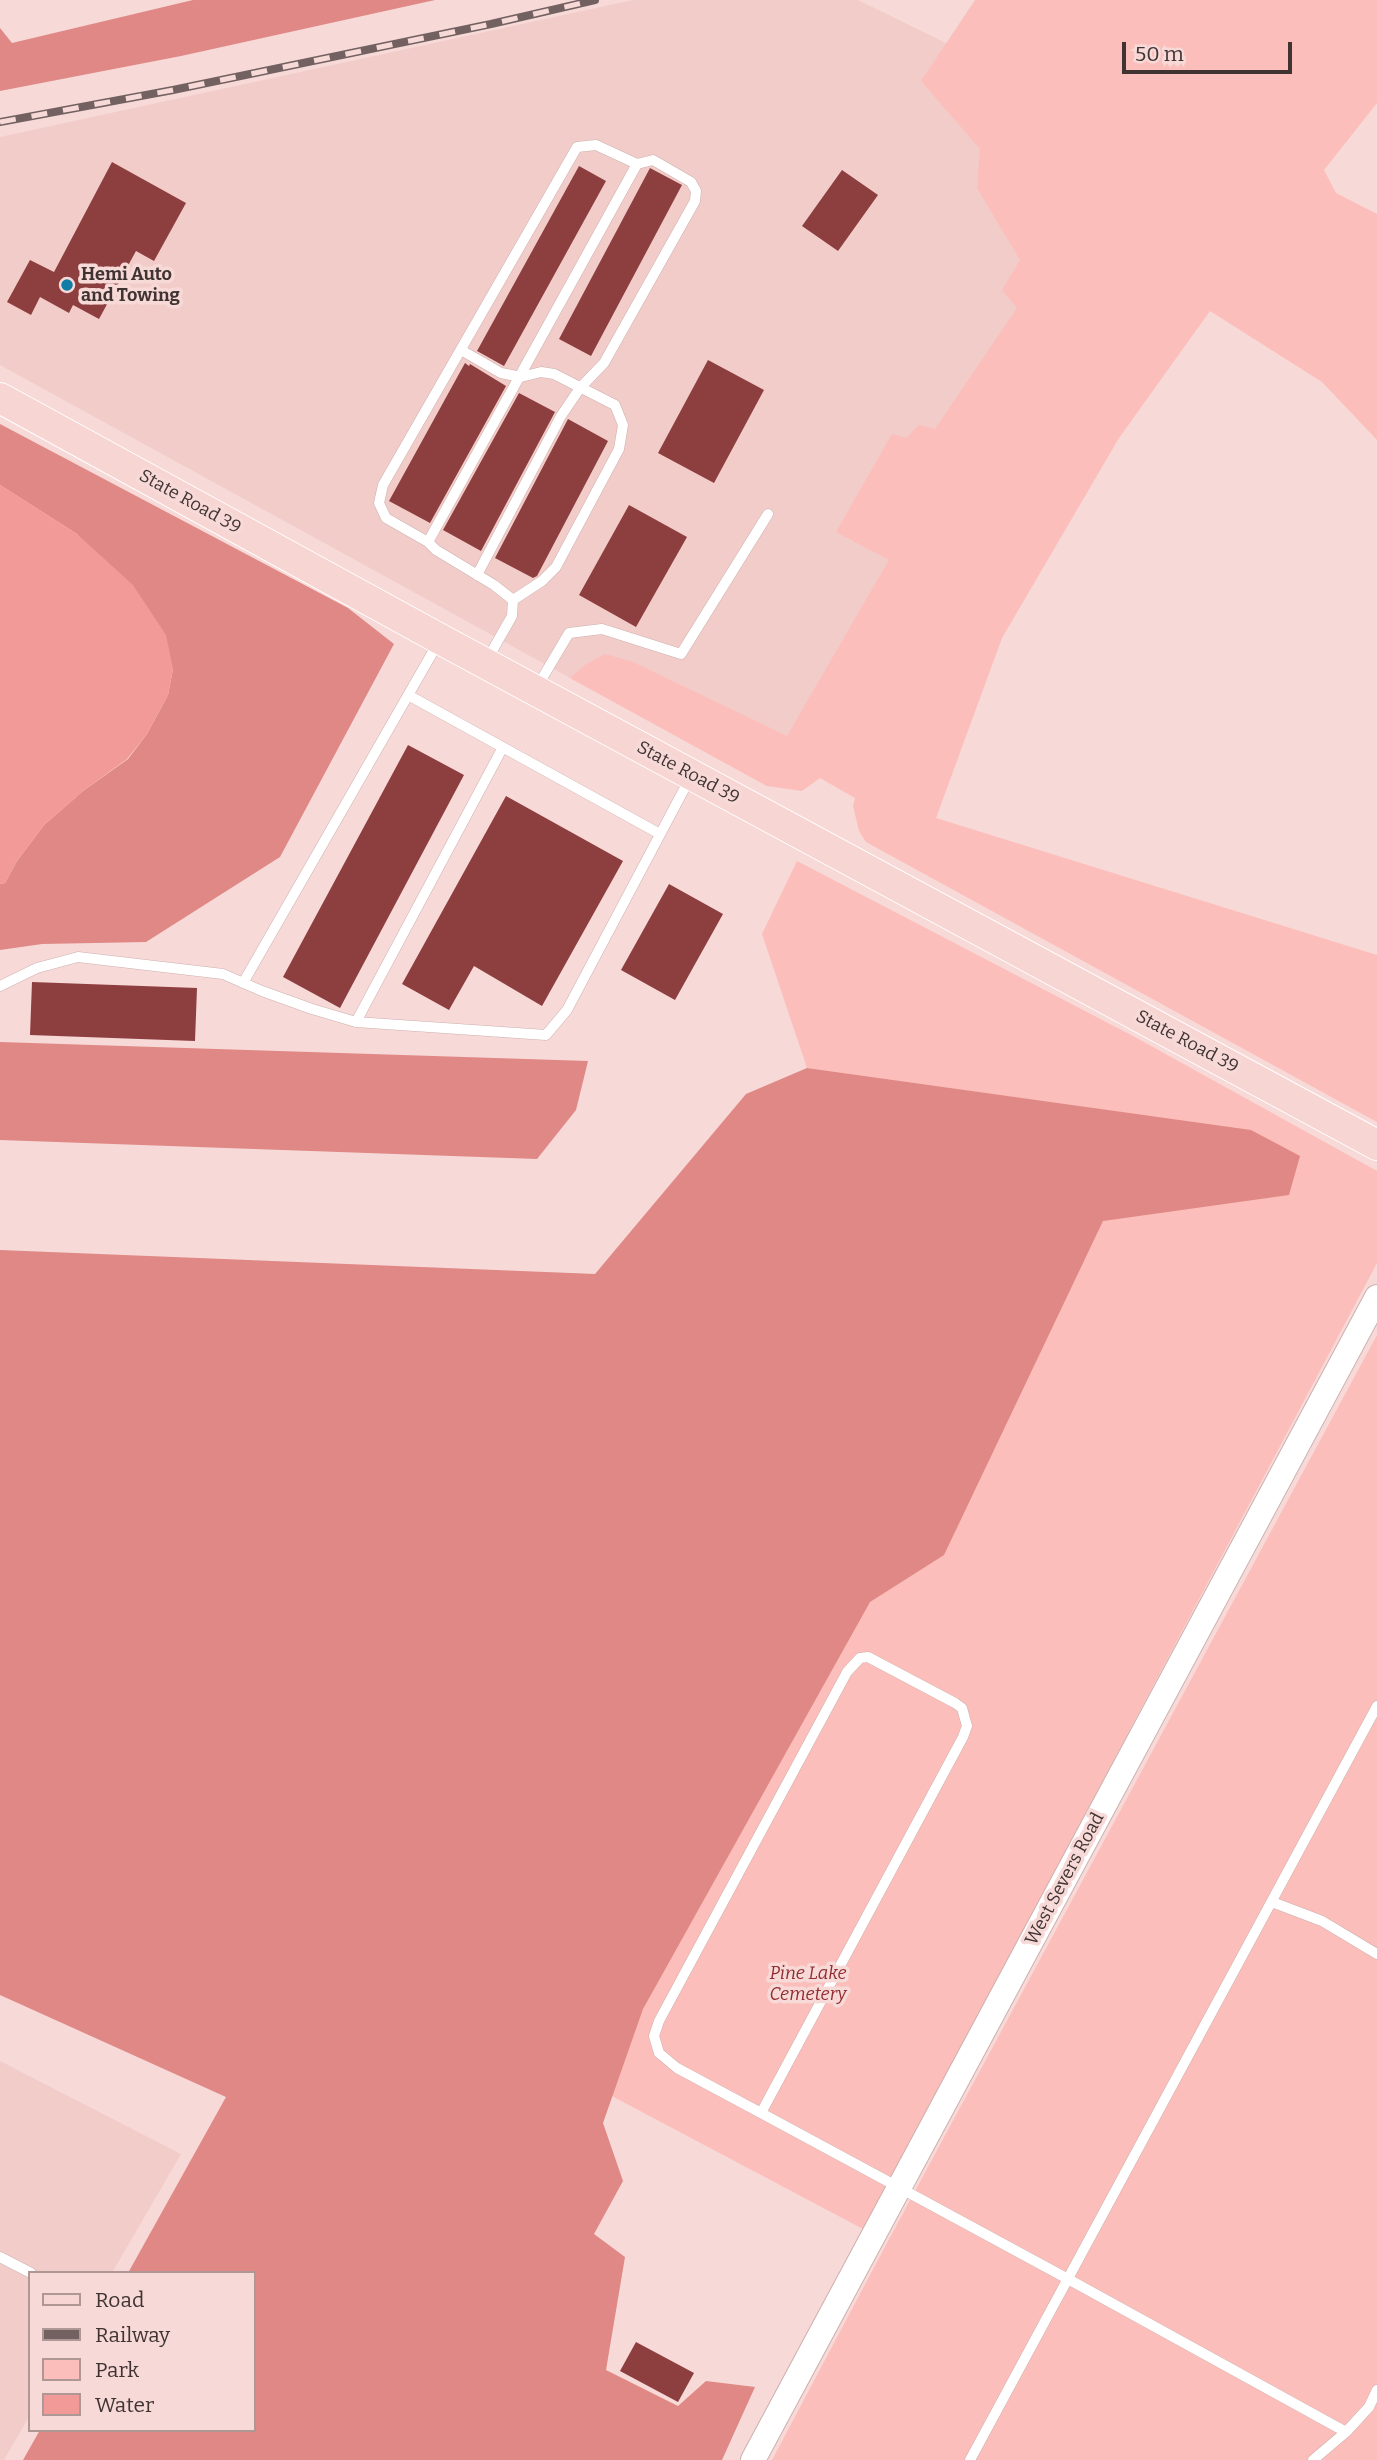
<!DOCTYPE html>
<html>
<head>
<meta charset="utf-8">
<style>
	body { margin:0 }
	#map { position:relative; width:1377px; height:2460px; overflow:hidden; background:#f7d9d7; font-family:Bitter,serif }
	canvas { display:block }
	.legend { position:absolute; left:28px; top:2271px; width:228px; height:161px; box-sizing:border-box; background:#f7d9d7; border:2px solid #ae9795; margin:0; padding:9px 12px; list-style:none; font-size:21px; color:#403433 }
	.legend li { display:flex; align-items:center; gap:14px; height:35px }
	.legend b { width:35px; border:2px solid #ae9795 }
	.scale { position:absolute; left:1122px; top:42px; width:170px; height:32px; box-sizing:border-box; border:4px solid #403433; border-top:0; padding-left:9px; font-size:21px; line-height:24px; white-space:nowrap; color:#403433; -webkit-text-stroke:5px #f7d9d7; paint-order:stroke }
</style>
</head>
<body>
<div id="map">
<canvas width="1377" height="2460"></canvas>
<ul class="legend">
<li><b style="height:9px;background:#f7d5d3"></b>Road</li>
<li><b style="height:9px;background:#726160"></b>Railway</li>
<li><b style="height:19px;background:#fcbeba"></b>Park</li>
<li><b style="height:19px;background:#f29a97"></b>Water</li>
</ul>
<div class="scale">50 m</div>
</div>
<script>
const ctx = document.querySelector('canvas').getContext('2d');
ctx.lineJoin = 'round';
function fillPath(path, color) { ctx.fillStyle = color; ctx.fill(path, 'evenodd'); }
const toPath = rows => new Path2D(rows.map(r => 'M' + r).join(''));
function strokePath(path, color, width, dash) { ctx.strokeStyle = color; ctx.lineWidth = width; ctx.lineCap = dash ? 'butt' : 'round'; ctx.setLineDash(dash || []); ctx.stroke(path); }
function write(font, color, halo, rows, align = 'center') {
  ctx.font = font + ' Bitter,serif'; ctx.lineWidth = 7; ctx.setLineDash([]); ctx.textBaseline = 'middle'; ctx.strokeStyle = halo; ctx.fillStyle = color; for (const [text, x, y, turn = 0] of rows) {
    ctx.save(); ctx.translate(x, y); ctx.rotate((+turn || 0) * Math.PI / 180); ctx.textAlign = isNaN(turn) ? turn : align; if (halo) ctx.strokeText(text, 0, 0); ctx.fillText(text, 0, 0); ctx.restore();
  }
}
fillPath(toPath([
	[633,0,858,0,1142,139,767,786,0,365,0,137],
	[0,2061,181,2154,112,2273,30,2273,30,2415,4,2460,0,2460]
]), '#f2ccc9');
fillPath(toPath([
	[975,0,1377,0,1377,103,1324,170,1336,193,1377,214,1377,440,1322,382,1210,311,1119,438,1002,638,936,818,1377,955,1377,1122,866,842,859,831,853,806,855,798,820,778,802,791,767,786,570,678,585,665,605,654,633,662,787,736,889,560,836,532,892,434,906,438,919,425,935,429,1017,308,1002,290,1020,260,977,188,980,149,921,81],
	[797,861,1133,1036,1377,1171,1377,1263,865,2230,572,2075,1091,1108,807,1068,762,934],
	[1377,1335,1377,2460,772,2460,887,2243]
]), '#fcbeba');
fillPath(toPath([
	[193,0,435,0,181,56,0,91,0,28,12,43],
	[0,424,348,608,394,644,280,857,146,942,42,944,0,950,0,884,5,883,17,861,44,825,83,791,128,759,147,734,168,695,173,669,77,534,0,485],
	[0,1042,588,1061,576,1110,537,1159,0,1140],
	[807,1068,1251,1130,1300,1156,1289,1195,1103,1221,944,1555,870,1602,643,2009,603,2123,623,2181,594,2234,625,2257,606,2370,678,2406,706,2381,755,2387,722,2460,23,2460,40,2430,254,2430,254,2273,128,2273,226,2097,0,1995,0,1250,595,1274,746,1094]
]), '#df8885');
fillPath(toPath([
	[0,485,77,534,133,585,166,635,173,669,168,695,147,734,127,759,83,791,44,825,17,861,5,883,0,884]
]), '#f29a97');
fillPath(toPath([
	[112,162,186,203,154,261,136,251,99,319,73,305,69,313,40,297,31,315,7,302,30,260,54,272],
	[579,166,606,181,504,366,477,351],
	[650,168,682,185,591,356,559,339],
	[842,170,878,195,838,251,802,226],
	[708,360,764,390,714,483,658,453],
	[465,363,469,366,470,364,506,386,430,523,389,501],
	[519,393,555,412,481,551,443,530],
	[568,419,608,441,537,576,533,578,495,558],
	[629,505,687,537,636,627,579,595],
	[408,745,464,775,340,1008,283,977],
	[506,796,623,861,542,1006,474,966,449,1010,402,984],
	[669,884,723,914,675,1000,621,970],
	[32,982,197,988,195,1041,30,1035],
	[636,2342,694,2373,678,2402,620,2371]
]), '#8d3e3f');
const service = toPath([
	[461,350,501,373,521,377,541,372,554,374,615,405,623,425,619,449,556,567,542,581,513,600],
	[428,542,386,518,379,503,383,485,577,147,596,145,637,164,428,542,436,550,494,585,513,600,512,616,487,660],
	[477,575,561,416,580,388,604,363,695,201,696,191,691,182,653,160,637,164],
	[537,687,569,633,602,629,681,654,768,514],
	[408,695,660,834],
	[243,983,438,643],
	[0,986,37,968,78,957,223,974,262,991,312,1009,356,1022,546,1035,567,1010,690,778],
	[356,1022,503,747],
	[1272,1902,1322,1921,1377,1954],
	[761,2113,963,1737,967,1726,962,1708,955,1703,868,1657,860,1658,847,1672,659,2021,654,2036,659,2053,677,2068,761,2113,900,2188,1068,2279,1346,2432],
	[0,2257,31,2273],
	[970,2460,1377,1706],
	[1313,2460,1346,2432,1369,2407,1377,2390]
]);
const tertiary = toPath([
	[753,2460,1377,1297]
]);
const primary = toPath([
	[0,398,440,639,1377,1145]
]);
strokePath(service, '#cdb0ae', 11);
strokePath(tertiary, '#cdb0ae', 26);
strokePath(primary, '#fff', 32);
strokePath(service, '#fff', 10);
strokePath(tertiary, '#fff', 24);
strokePath(primary, '#f7d5d3', 30);
const rail = toPath([
	[0,122,173,90,491,24,595,0]
]);
strokePath(rail, '#726160', 8);
strokePath(rail, '#f7d9d7', 5, [16]);
for (const [x, y, r, color] of [
	[67,285,7,"#117ca6"]
]) { const dot = new Path2D(); dot.arc(x, y, r, 0, 2 * Math.PI); ctx.fillStyle = color; ctx.fill(dot); strokePath(dot, '#f7d9d7', 2.5); }
write('bold 18px', '#403433', '#f7d9d7', [
	["Hemi Auto",81,275],
	["and Towing",81,296]
], 'left');
write('18px', '#403433', '#f7d9d7', [
	["State Road 39",190,502,29],
	["State Road 39",688,773,28],
	["State Road 39",1187,1042,28],
	["West Severs Road",1065,1879,-62]
]);
write('italic 18px', '#922c31', '#f7d9d7', [
	["Pine Lake",808,1974],
	["Cemetery",808,1995]
]);
</script>
</body>
</html>
